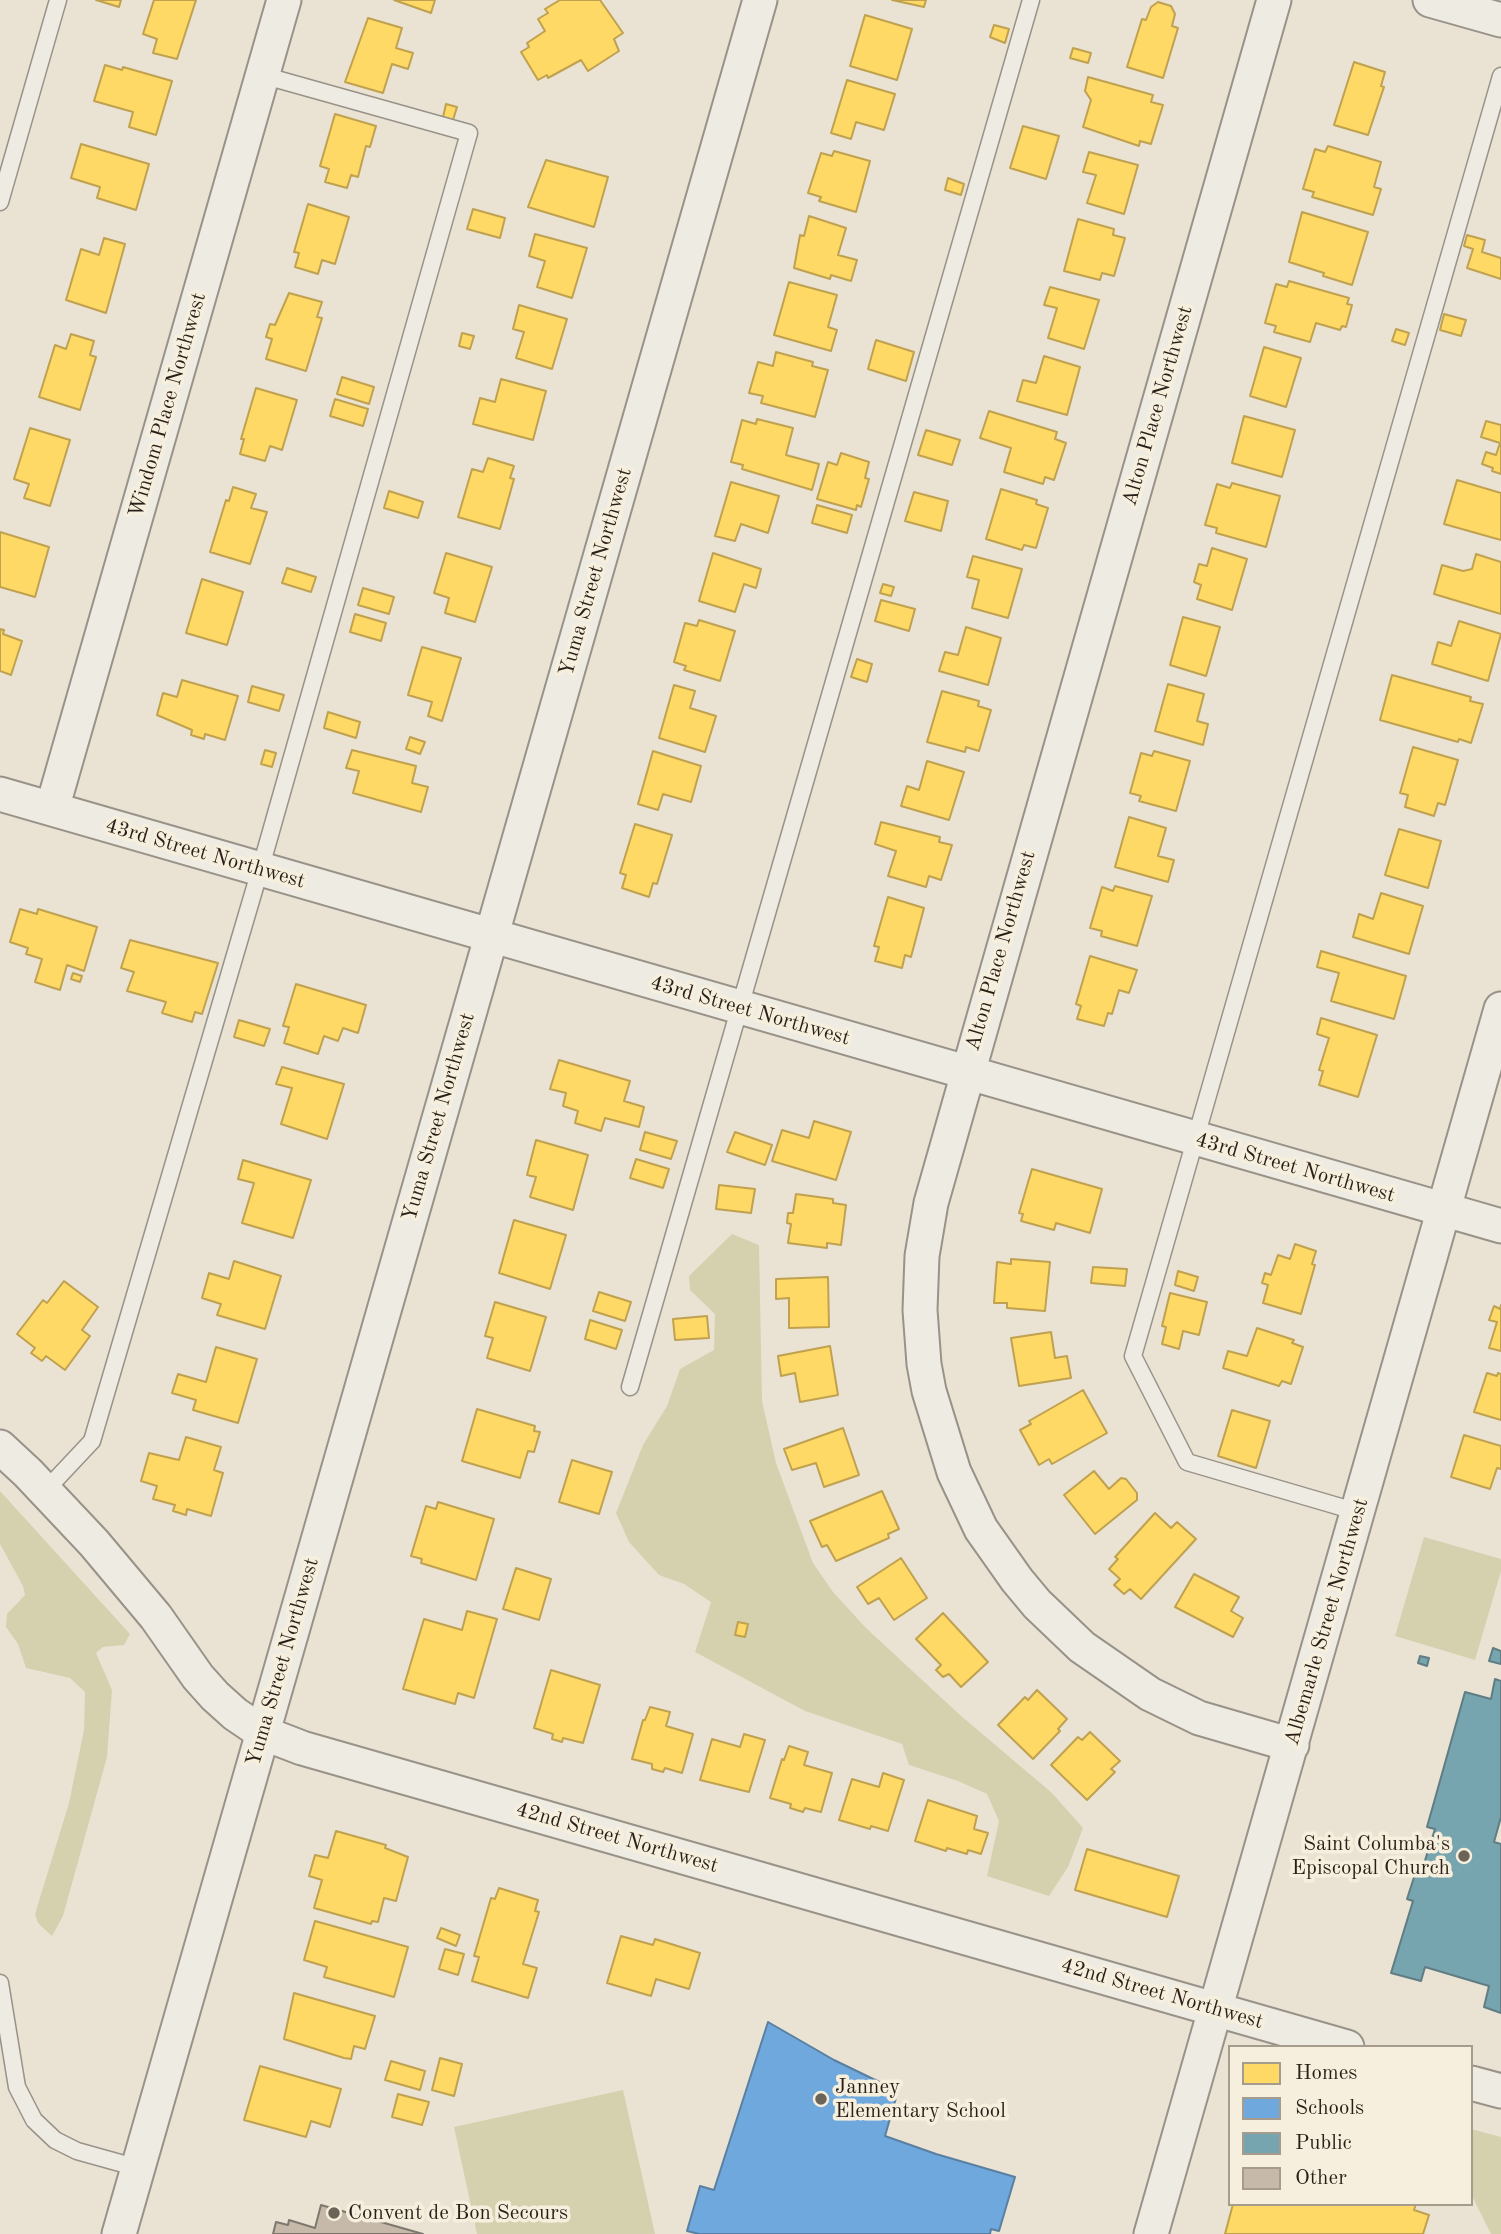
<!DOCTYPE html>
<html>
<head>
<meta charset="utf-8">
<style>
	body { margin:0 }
	#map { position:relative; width:1501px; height:2234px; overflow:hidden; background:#eae3d3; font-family:"Old Standard TT",serif }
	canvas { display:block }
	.legend { position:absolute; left:1228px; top:2045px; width:245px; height:161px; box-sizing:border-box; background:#f7efdd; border:2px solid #a59c8e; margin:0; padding:9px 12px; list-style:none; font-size:21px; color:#291f18 }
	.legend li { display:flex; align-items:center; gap:14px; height:35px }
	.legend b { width:35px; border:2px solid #a59c8e }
</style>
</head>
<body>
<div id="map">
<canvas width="1501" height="2234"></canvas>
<ul class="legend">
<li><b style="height:19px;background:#ffd966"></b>Homes</li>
<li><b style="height:19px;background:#6fa8dc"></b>Schools</li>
<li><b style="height:19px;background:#76a5af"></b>Public</li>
<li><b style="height:19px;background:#c7b9a9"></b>Other</li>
</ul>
</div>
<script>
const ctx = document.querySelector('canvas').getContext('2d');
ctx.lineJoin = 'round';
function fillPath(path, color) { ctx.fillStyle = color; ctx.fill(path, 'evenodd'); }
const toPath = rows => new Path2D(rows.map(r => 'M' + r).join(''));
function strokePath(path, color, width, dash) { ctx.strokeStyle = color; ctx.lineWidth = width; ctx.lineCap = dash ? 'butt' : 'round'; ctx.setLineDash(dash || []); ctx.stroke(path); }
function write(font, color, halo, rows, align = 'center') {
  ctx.font = font + ' "Old Standard TT",serif'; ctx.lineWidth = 7; ctx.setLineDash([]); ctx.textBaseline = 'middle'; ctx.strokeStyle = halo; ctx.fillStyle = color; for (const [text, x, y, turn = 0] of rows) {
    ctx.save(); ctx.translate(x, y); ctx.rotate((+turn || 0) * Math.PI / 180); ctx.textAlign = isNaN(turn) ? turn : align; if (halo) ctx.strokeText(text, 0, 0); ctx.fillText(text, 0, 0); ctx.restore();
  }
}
fillPath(toPath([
	[732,1234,759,1245,762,1401,776,1463,813,1563,833,1592,866,1628,960,1715,1052,1793,1083,1828,1068,1867,1049,1896,987,1876,999,1821,987,1794,958,1781,909,1765,902,1744,805,1711,695,1652,711,1602,684,1584,659,1575,629,1542,616,1513,643,1445,667,1406,680,1369,714,1350,715,1314,690,1290,689,1276],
	[0,1491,130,1634,124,1645,103,1647,96,1653,112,1690,107,1757,63,1916,52,1936,38,1923,35,1914,69,1803,84,1730,85,1692,70,1678,26,1668,18,1644,6,1627,7,1614,25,1595,23,1586,0,1544],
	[1424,1537,1501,1559,1501,1571,1475,1660,1395,1636],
	[623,2090,655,2234,477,2234,454,2127],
	[1471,2129,1501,2137,1501,2234,1491,2234,1471,2194]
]), '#d5d1af');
const homes = toPath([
	[96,0,121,0,119,7,96,0],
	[154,0,196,0,177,59,153,53,157,39,143,34,154,0],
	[394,0,435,0,431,13,394,0],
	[560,0,600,0,623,33,614,39,619,51,588,71,581,60,548,78,547,75,538,80,521,52,529,47,527,43,545,31,538,19,548,13,545,9,560,0],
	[892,0,926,0,924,7,892,0],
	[1158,2,1171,6,1175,14,1172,26,1178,28,1163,78,1127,67,1142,19,1146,20,1151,7,1158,2],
	[865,15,912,29,897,80,850,66,865,15],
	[368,18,402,28,396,48,413,53,408,69,392,64,383,93,345,82,368,18],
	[994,25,1009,29,1005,43,990,37,994,25],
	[1073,48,1091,53,1088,63,1070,58,1073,48],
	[1354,62,1385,72,1381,86,1384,87,1368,135,1334,125,1354,62],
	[105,65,122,70,123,67,172,81,156,135,129,127,133,112,94,101,105,65],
	[1088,77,1153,95,1151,102,1163,105,1151,144,1140,141,1139,146,1083,127,1091,100,1085,91,1088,77],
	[847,80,895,94,884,130,856,122,851,139,831,133,847,80],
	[446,104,457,107,453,120,443,117,446,104],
	[335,114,376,126,370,147,366,146,358,177,351,175,347,188,325,182,329,169,320,166,335,114],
	[1023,126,1059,136,1046,179,1010,168,1023,126],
	[81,144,149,164,136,210,97,198,100,187,71,178,81,144],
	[1328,146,1381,162,1374,187,1381,189,1373,215,1312,197,1314,192,1303,189,1315,149,1325,152,1328,146],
	[834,151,870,161,856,212,819,201,821,197,808,193,821,153,832,156,834,151],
	[1089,152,1138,165,1124,214,1087,203,1096,175,1083,172,1089,152],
	[546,160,608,177,594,227,528,207,546,160],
	[948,178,964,184,961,195,945,190,948,178],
	[308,204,349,217,335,264,322,260,318,274,295,267,299,253,294,252,308,204],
	[473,209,505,218,500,238,467,229,473,209],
	[1302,212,1368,232,1352,285,1323,276,1324,273,1289,262,1302,212],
	[809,216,846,228,838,255,857,260,851,281,831,275,830,279,794,268,800,235,804,236,809,216],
	[1078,219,1114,229,1113,235,1125,238,1114,276,1102,273,1100,280,1064,271,1078,219],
	[535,234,587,248,572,298,537,287,545,261,529,256,535,234],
	[1467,235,1485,240,1482,252,1501,258,1501,279,1467,268,1473,249,1464,246,1467,235],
	[104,238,125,244,106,313,66,300,81,249,99,255,104,238],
	[1289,281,1349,298,1347,304,1352,305,1346,327,1342,326,1340,330,1316,323,1310,342,1274,332,1276,326,1265,323,1276,284,1287,287,1289,281],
	[789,282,837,295,828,327,837,330,831,351,774,335,789,282],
	[1050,287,1099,300,1084,349,1048,338,1057,308,1044,305,1050,287],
	[289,293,322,302,317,317,322,318,306,371,266,359,272,339,266,337,270,324,275,325,289,293],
	[519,305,567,319,552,369,516,358,524,332,513,329,519,305],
	[1444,314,1466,320,1461,336,1440,330,1444,314],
	[1396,329,1409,333,1405,345,1392,341,1396,329],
	[462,333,474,336,470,349,459,346,462,333],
	[71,334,94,341,90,355,96,357,80,410,39,397,55,345,66,349,71,334],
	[876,340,914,352,906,381,868,369,876,340],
	[1264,347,1301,358,1286,407,1250,396,1264,347],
	[776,352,813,362,812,366,828,370,815,417,761,403,763,396,749,393,758,362,773,366,776,352],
	[1044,356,1080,367,1067,415,1017,401,1023,380,1036,383,1044,356],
	[342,377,374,387,369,404,337,394,342,377],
	[501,379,546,391,533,440,473,424,480,398,495,402,501,379],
	[256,388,297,400,282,450,270,446,265,461,240,454,244,439,241,439,256,388],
	[335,399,368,409,363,426,330,416,335,399],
	[989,411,1057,432,1055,439,1066,443,1054,480,1045,477,1043,484,1004,472,1011,448,980,438,989,411],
	[1244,416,1295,430,1282,477,1232,463,1244,416],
	[757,419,793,428,786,455,819,464,812,490,742,469,743,465,731,462,742,420,756,424,757,419],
	[1486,421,1501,425,1501,474,1492,471,1493,468,1482,464,1486,452,1496,455,1500,443,1481,437,1486,421],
	[30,428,70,440,50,506,24,498,29,484,14,479,30,428],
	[926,430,960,440,952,465,918,455,926,430],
	[841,453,869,462,865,478,869,479,861,507,857,505,856,510,817,499,828,462,837,465,841,453],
	[488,458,514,466,510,478,514,479,500,529,458,517,472,469,483,472,488,458],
	[1457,480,1501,493,1501,540,1444,524,1457,480],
	[731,482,779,496,768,533,741,524,735,541,715,536,731,482],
	[1232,483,1280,496,1266,547,1216,533,1217,528,1205,525,1217,484,1230,488,1232,483],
	[233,487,256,494,251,508,267,512,250,564,210,552,226,500,229,501,233,487],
	[1001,489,1037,500,1036,504,1048,508,1036,548,1024,545,1022,550,986,539,1001,489],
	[389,491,423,502,418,518,384,508,389,491],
	[914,492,948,501,941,531,905,521,914,492],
	[817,505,852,515,847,533,812,523,817,505],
	[0,532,49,547,35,597,0,587,0,532],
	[1212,548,1247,559,1232,610,1197,599,1201,585,1194,582,1199,564,1207,566,1212,548],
	[446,553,492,567,475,622,445,613,449,598,434,593,446,553],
	[713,553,761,569,756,588,744,584,735,612,699,601,713,553],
	[1476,554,1501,562,1501,614,1434,594,1442,565,1463,571,1472,569,1476,554],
	[973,556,1022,569,1008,618,972,608,979,580,967,577,973,556],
	[287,568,316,577,311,592,282,583,287,568],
	[202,579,243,592,227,645,186,633,202,579],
	[883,584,894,587,891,596,880,593,883,584],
	[363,588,394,597,389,614,358,605,363,588],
	[881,600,915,609,909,631,875,621,881,600],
	[355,614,386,623,381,641,350,632,355,614],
	[1183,617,1220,627,1206,676,1170,665,1183,617],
	[699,620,735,631,720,681,684,670,686,666,674,662,685,623,697,626,699,620],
	[1459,621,1501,634,1488,681,1432,664,1438,642,1451,646,1459,621],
	[966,627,1001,638,988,685,939,671,945,652,958,655,966,627],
	[0,629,4,630,3,634,22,641,11,675,0,671,0,629],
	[422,647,461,658,442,721,428,716,432,702,408,695,422,647],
	[857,659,872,664,867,682,851,677,857,659],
	[1392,675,1471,697,1470,701,1483,704,1471,743,1459,739,1458,742,1380,720,1392,675],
	[182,680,238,696,225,740,205,734,204,739,191,735,192,730,157,715,163,693,177,697,182,680],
	[1168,684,1204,694,1197,721,1208,724,1203,745,1155,731,1168,684],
	[674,685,695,691,690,708,716,716,705,752,659,738,674,685],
	[252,686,284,695,279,711,248,702,252,686],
	[942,691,979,701,978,706,991,710,979,751,966,747,965,752,927,742,942,691],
	[328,712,360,722,356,738,324,728,328,712],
	[410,737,425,742,420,754,406,749,410,737],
	[1413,747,1458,760,1445,805,1438,803,1434,816,1405,807,1408,795,1400,793,1413,747],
	[265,750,276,753,272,767,261,764,265,750],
	[352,750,416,766,412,783,428,787,421,812,353,793,359,771,346,768,352,750],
	[653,751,701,766,691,802,663,794,658,810,638,804,653,751],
	[1154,751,1190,761,1176,811,1139,801,1141,796,1130,793,1141,753,1152,756,1154,751],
	[927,761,964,772,949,820,901,806,907,786,919,790,927,761],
	[1129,817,1166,828,1158,856,1174,860,1168,882,1115,867,1129,817],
	[881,822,940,837,939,842,952,845,941,880,929,876,926,887,888,876,896,851,875,844,881,822],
	[635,824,672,835,657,884,653,883,649,897,622,888,626,875,620,873,635,824],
	[1399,829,1441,841,1428,888,1385,875,1399,829],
	[1115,886,1152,896,1137,946,1101,936,1102,931,1090,928,1102,887,1113,891,1115,886],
	[1381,893,1423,906,1409,954,1353,937,1359,914,1373,919,1381,893],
	[888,897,924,908,911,957,905,955,902,968,875,961,879,947,874,946,888,897],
	[20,909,37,914,38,909,97,927,84,971,67,965,60,990,35,982,42,959,26,954,28,948,10,942,20,909],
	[130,940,218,963,202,1014,195,1012,192,1022,175,1017,162,1013,166,1002,127,991,134,972,121,968,130,940],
	[1321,951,1406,976,1394,1019,1331,1001,1339,973,1317,967,1321,951],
	[1090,956,1137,970,1129,993,1119,990,1112,1014,1108,1013,1104,1026,1077,1019,1081,1006,1076,1004,1090,956],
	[73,973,82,976,80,982,71,979,73,973],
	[296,984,366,1005,358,1033,343,1028,338,1041,324,1036,318,1054,284,1043,289,1027,283,1026,296,984],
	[1321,1018,1377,1035,1358,1097,1319,1085,1323,1071,1319,1070,1329,1038,1317,1034,1321,1018],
	[239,1020,270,1029,264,1046,234,1037,239,1020],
	[559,1060,630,1081,624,1101,644,1107,639,1127,605,1118,601,1131,575,1123,578,1111,563,1106,566,1093,550,1089,559,1060],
	[282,1067,344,1084,327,1139,281,1124,292,1088,276,1084,282,1067],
	[814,1121,851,1132,836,1180,772,1161,782,1130,809,1138,814,1121],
	[645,1132,677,1141,671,1159,640,1150,645,1132],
	[735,1132,772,1145,765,1165,727,1152,735,1132],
	[536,1140,588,1155,573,1210,530,1197,536,1177,527,1175,536,1140],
	[636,1159,669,1169,663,1188,630,1178,636,1159],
	[243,1160,311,1180,293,1238,242,1223,254,1183,238,1179,243,1160],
	[1032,1169,1102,1189,1090,1233,1056,1223,1054,1230,1021,1221,1023,1214,1019,1213,1032,1169],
	[719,1185,755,1189,751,1213,716,1209,719,1185],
	[796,1194,833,1199,833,1203,846,1205,841,1245,827,1243,827,1248,788,1243,791,1224,787,1223,788,1213,793,1213,796,1194],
	[514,1220,566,1235,550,1289,499,1273,514,1220],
	[1295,1244,1316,1251,1312,1264,1315,1265,1301,1314,1263,1303,1268,1285,1262,1283,1265,1273,1271,1275,1278,1255,1290,1259,1295,1244],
	[1011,1259,1050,1262,1045,1311,1007,1308,1007,1303,994,1303,997,1262,1011,1264,1011,1259],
	[234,1261,281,1276,265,1329,217,1315,221,1304,202,1298,209,1273,229,1279,234,1261],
	[1093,1267,1127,1269,1125,1286,1091,1283,1093,1267],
	[1178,1271,1198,1277,1194,1291,1175,1285,1178,1271],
	[828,1277,829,1327,789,1328,789,1298,776,1299,776,1279,828,1277],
	[64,1281,98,1307,82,1330,90,1336,65,1370,46,1356,42,1361,31,1353,35,1348,17,1334,43,1300,47,1303,64,1281],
	[599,1292,631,1302,625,1321,593,1311,599,1292],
	[1170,1293,1207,1302,1199,1335,1183,1331,1179,1349,1162,1344,1166,1327,1162,1326,1170,1293],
	[495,1302,546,1317,530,1371,487,1358,493,1338,485,1336,495,1302],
	[1501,1305,1501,1351,1489,1348,1497,1322,1489,1320,1494,1306,1500,1309,1501,1305],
	[707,1316,709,1338,675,1340,673,1319,707,1316],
	[590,1320,622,1330,616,1349,585,1339,590,1320],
	[1257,1328,1294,1340,1292,1343,1303,1347,1291,1384,1282,1381,1279,1386,1223,1368,1228,1351,1247,1356,1257,1328],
	[1051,1332,1055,1358,1067,1356,1071,1378,1019,1386,1011,1338,1051,1332],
	[830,1346,838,1395,800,1402,795,1373,781,1376,778,1356,830,1346],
	[216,1347,257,1359,238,1423,193,1410,196,1400,172,1393,178,1374,206,1382,216,1347],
	[1487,1373,1497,1376,1498,1373,1501,1374,1501,1420,1474,1412,1487,1373],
	[1083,1390,1107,1433,1052,1464,1049,1459,1039,1465,1020,1430,1031,1424,1029,1421,1083,1390],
	[477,1409,535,1426,534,1431,540,1432,534,1452,528,1451,520,1478,462,1461,477,1409],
	[1232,1410,1270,1421,1256,1468,1218,1456,1232,1410],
	[843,1428,859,1475,824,1487,816,1463,792,1470,784,1449,843,1428],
	[1464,1435,1501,1446,1501,1469,1497,1468,1490,1489,1451,1477,1464,1435],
	[186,1437,221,1447,214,1470,223,1473,211,1516,187,1509,186,1515,173,1511,175,1505,153,1499,157,1486,141,1481,149,1453,179,1460,186,1437],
	[572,1460,612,1472,599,1514,559,1502,572,1460],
	[1094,1471,1109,1489,1121,1478,1126,1479,1137,1493,1137,1500,1095,1534,1064,1495,1094,1471],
	[882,1491,899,1529,888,1534,889,1538,836,1561,827,1545,822,1547,810,1521,882,1491],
	[438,1502,494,1519,476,1580,421,1563,422,1559,411,1556,426,1506,436,1509,438,1502],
	[1155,1513,1171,1528,1177,1522,1196,1539,1141,1599,1130,1589,1124,1594,1114,1585,1120,1579,1109,1569,1118,1559,1115,1557,1155,1513],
	[901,1558,927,1598,894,1620,879,1598,868,1604,857,1587,901,1558],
	[516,1568,551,1579,539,1620,503,1609,516,1568],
	[1194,1574,1239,1597,1231,1611,1243,1618,1233,1637,1175,1607,1194,1574],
	[467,1611,497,1619,474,1698,458,1693,455,1704,403,1689,424,1619,462,1630,467,1611],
	[943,1613,988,1662,961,1687,949,1674,943,1677,936,1670,941,1665,916,1639,943,1613],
	[738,1622,748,1624,745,1637,735,1635,738,1622],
	[551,1670,600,1685,583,1743,563,1738,562,1742,552,1739,553,1734,534,1728,551,1670],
	[1037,1690,1067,1719,1058,1729,1060,1731,1033,1759,998,1725,1025,1697,1028,1700,1037,1690],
	[650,1707,670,1712,666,1726,693,1734,682,1773,665,1768,663,1772,652,1769,652,1764,632,1759,643,1720,645,1720,650,1707],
	[1090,1732,1120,1761,1111,1769,1115,1772,1087,1800,1051,1765,1078,1737,1082,1740,1090,1732],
	[744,1734,765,1740,749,1792,700,1780,712,1739,740,1747,744,1734],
	[789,1746,808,1752,804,1765,832,1773,821,1812,805,1808,803,1812,790,1808,791,1804,770,1798,782,1759,784,1760,789,1746],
	[883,1773,904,1780,888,1831,871,1826,870,1829,839,1820,852,1779,879,1787,883,1773],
	[928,1800,977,1816,974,1829,988,1833,981,1854,968,1850,967,1854,947,1848,946,1851,915,1841,928,1800],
	[336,1831,386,1845,385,1848,408,1857,396,1901,384,1898,378,1922,372,1921,371,1924,314,1908,322,1880,309,1876,315,1855,328,1858,336,1831],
	[1087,1849,1179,1876,1167,1917,1075,1890,1087,1849],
	[499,1888,538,1900,535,1911,539,1912,523,1964,537,1968,528,1998,472,1981,479,1957,474,1956,491,1898,495,1899,499,1888],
	[315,1921,408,1947,394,1997,324,1977,327,1967,304,1960,315,1921],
	[441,1928,460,1935,456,1946,437,1938,441,1928],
	[621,1936,653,1945,655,1939,700,1953,689,1989,656,1979,651,1996,607,1983,621,1936],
	[445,1949,464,1954,458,1975,439,1969,445,1949],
	[294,1993,375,2016,365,2049,354,2046,351,2059,344,2058,284,2039,294,1993],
	[440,2058,462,2064,454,2096,432,2090,440,2058],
	[391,2061,425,2071,420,2090,385,2080,391,2061],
	[260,2066,341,2089,330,2127,311,2121,306,2137,244,2120,260,2066],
	[398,2094,429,2102,422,2125,392,2117,398,2094],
	[1233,2204,1416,2204,1414,2210,1429,2215,1423,2234,1225,2234,1233,2204]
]);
fillPath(homes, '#ffd966');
strokePath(homes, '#bfa14f', 2);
const schools = toPath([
	[768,2022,834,2060,898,2091,885,2136,936,2154,1015,2177,999,2231,991,2229,990,2234,699,2234,687,2231,700,2186,714,2190,768,2022]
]);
fillPath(schools, '#6fa8dc');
strokePath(schools, '#5a7fa1', 2);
const public = toPath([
	[1493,1648,1501,1651,1501,1664,1489,1661,1493,1648],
	[1420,1656,1429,1658,1427,1666,1418,1663,1420,1656],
	[1495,1679,1501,1681,1501,1817,1494,1842,1501,1844,1501,2013,1484,2007,1489,1986,1425,1967,1421,1981,1391,1973,1413,1901,1407,1899,1417,1868,1422,1870,1435,1829,1427,1827,1465,1692,1491,1699,1495,1679]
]);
fillPath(public, '#76a5af');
strokePath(public, '#5f7d82', 2);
const building = toPath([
	[321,2205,423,2234,273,2234,276,2222,288,2225,289,2220,315,2228,321,2205]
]);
fillPath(building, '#c7b9a9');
strokePath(building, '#7d786f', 2);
const lane = toPath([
	[0,202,58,0],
	[630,1387,1031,0],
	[45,1491,92,1441,260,870,469,133,262,75],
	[1358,1512,1187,1462,1133,1356,1501,76],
	[0,1983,17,2087,34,2120,55,2140,77,2151,138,2168]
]);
const street = toPath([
	[1274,0,931,1203,922,1256,920,1310,924,1364,929,1391,954,1472,981,1529,1017,1580,1037,1604,1082,1647,1150,1694,1199,1718,1292,1745],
	[1430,0,1501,20],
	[0,794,1501,1226],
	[52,809,284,0],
	[0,1447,28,1473,94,1543,156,1617,198,1677,215,1696,235,1714,263,1733,302,1748,1347,2047],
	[1471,2083,1501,2091],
	[119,2234,760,0],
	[1151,2234,1501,1009]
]);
strokePath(lane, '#989289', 19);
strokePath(street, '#989289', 37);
strokePath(lane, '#eeebe2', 16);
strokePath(street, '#eeebe2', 33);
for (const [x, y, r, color] of [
	[1464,1856,7,"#6d6459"],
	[821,2099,7,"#6d6459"],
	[334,2213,7,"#6d6459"]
]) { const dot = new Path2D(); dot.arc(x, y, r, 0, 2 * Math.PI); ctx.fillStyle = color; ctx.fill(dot); strokePath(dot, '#f7efdd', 2.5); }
write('21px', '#291f18', '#f7efdd', [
	["Windom Place Northwest",168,405,-74],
	["Alton Place Northwest",1158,406,-74],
	["Yuma Street Northwest",596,572,-74],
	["43rd Street Northwest",205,854,16],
	["Alton Place Northwest",1001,951,-74],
	["43rd Street Northwest",750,1011,16],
	["Yuma Street Northwest",439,1117,-74],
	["43rd Street Northwest",1295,1168,16],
	["Albemarle Street Northwest",1327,1622,-74],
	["Yuma Street Northwest",283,1662,-74],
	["42nd Street Northwest",617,1838,16],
	["42nd Street Northwest",1162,1994,16]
]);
write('21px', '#291f18', '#f7efdd', [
	["Saint Columba's",1450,1844,"right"],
	["Episcopal Church",1450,1868,"right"],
	["Janney",835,2087],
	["Elementary School",835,2111],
	["Convent de Bon Secours",348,2213]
], 'left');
</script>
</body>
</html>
